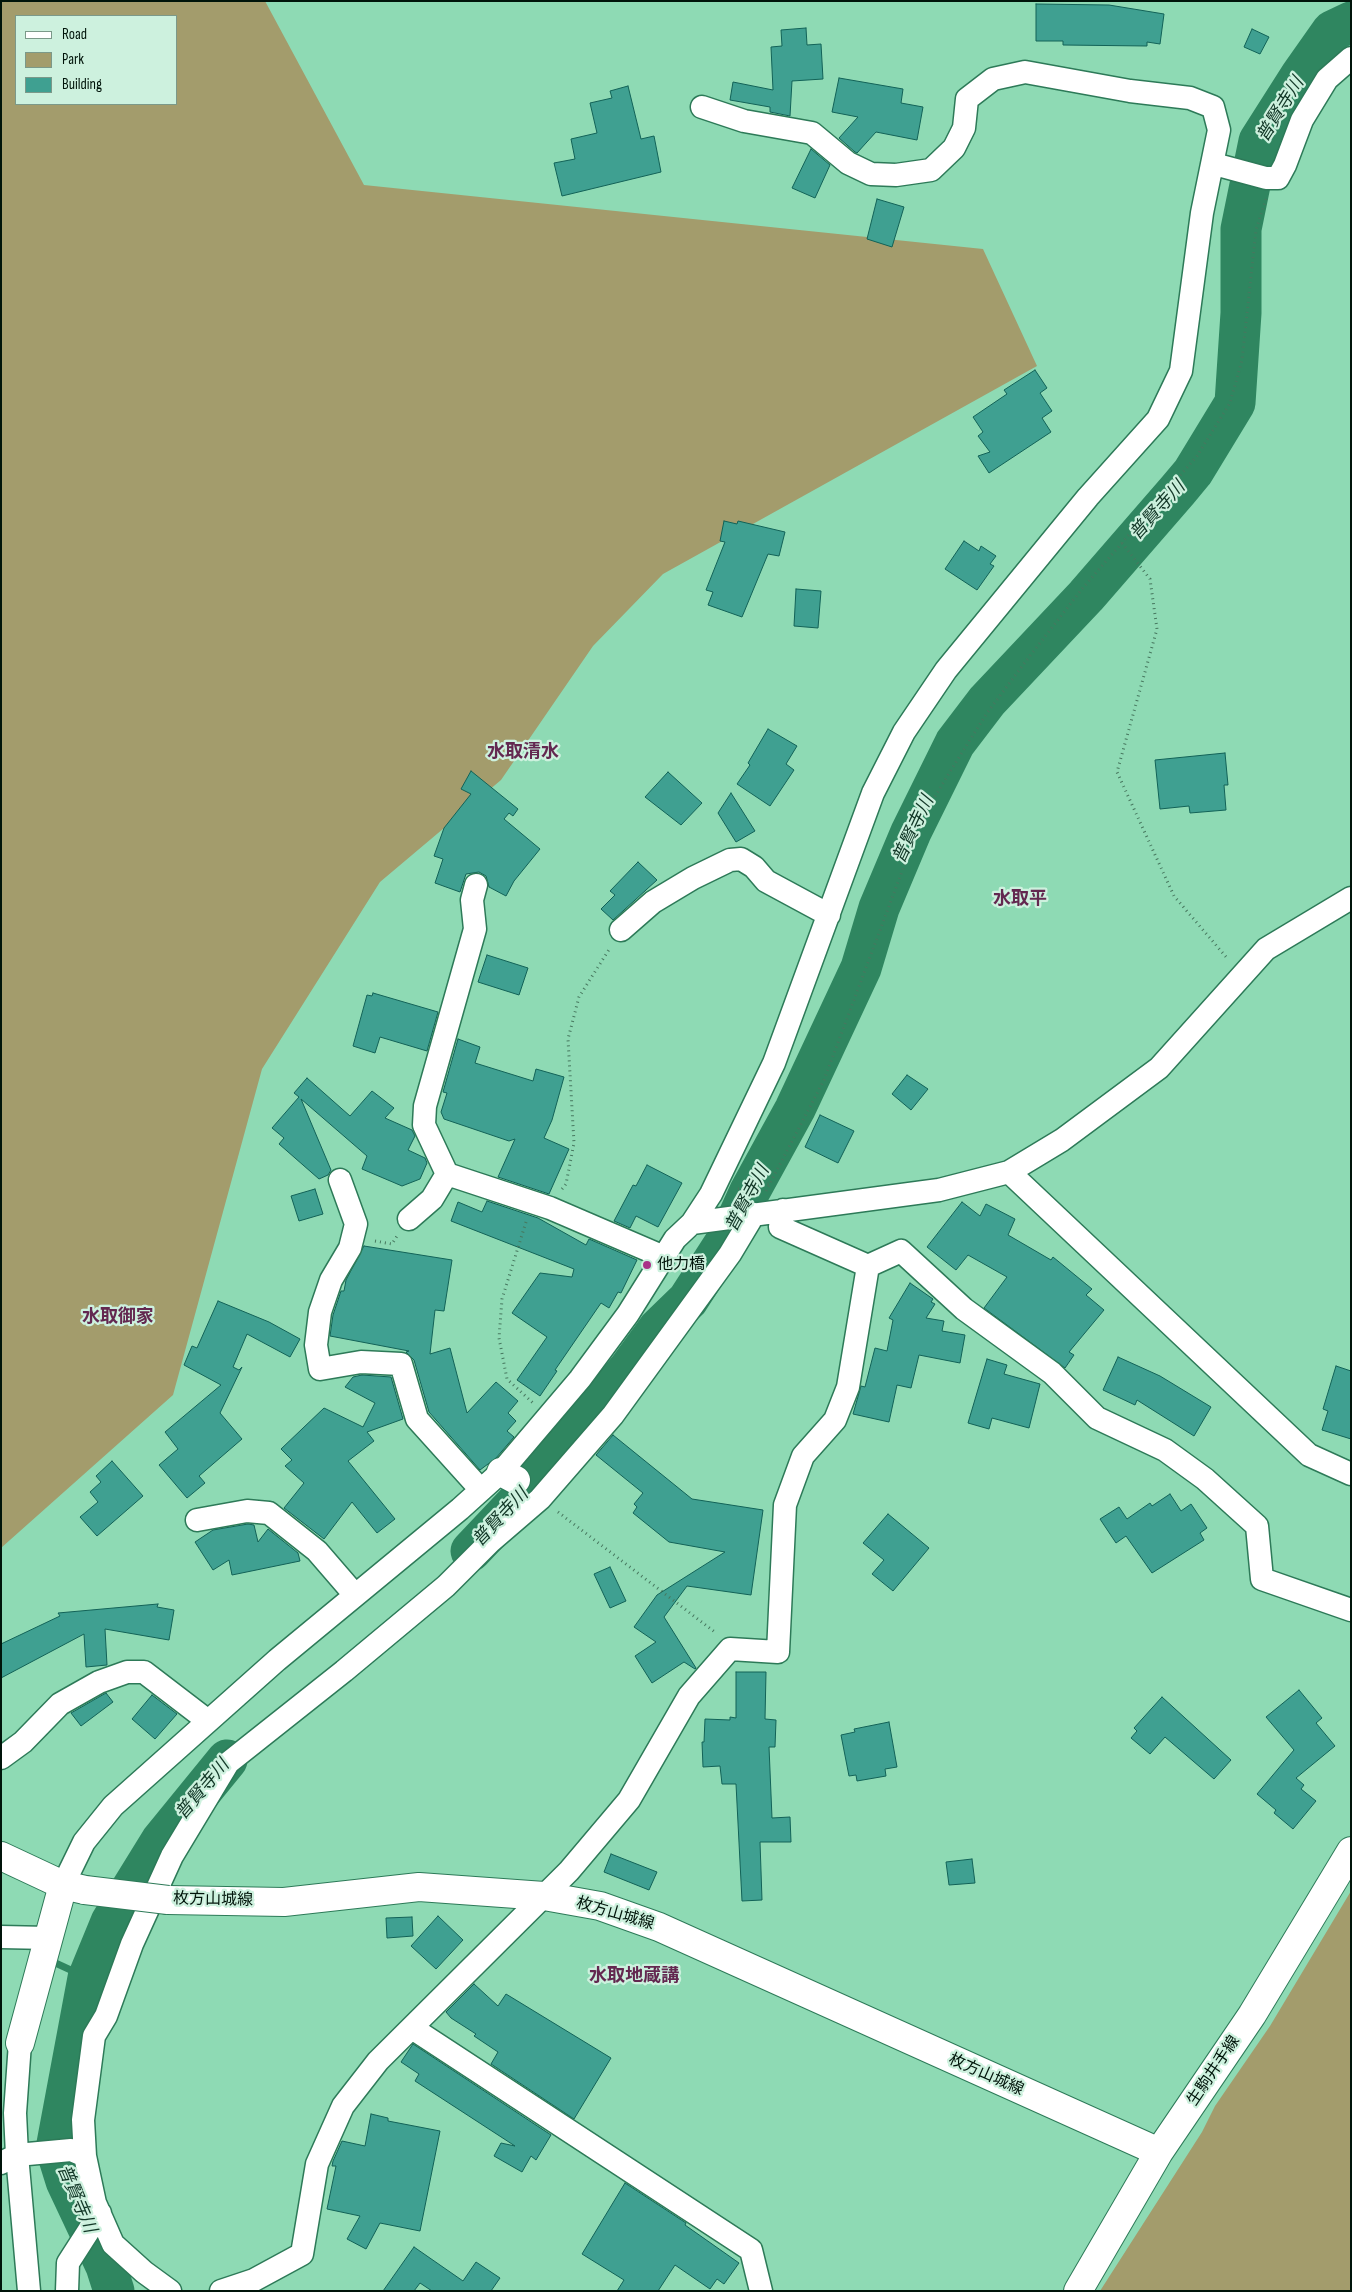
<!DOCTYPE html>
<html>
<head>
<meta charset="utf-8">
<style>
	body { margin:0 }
	#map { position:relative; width:1352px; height:2292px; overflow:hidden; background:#8edab4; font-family:"Sofia Sans Condensed",sans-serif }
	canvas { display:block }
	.frame { position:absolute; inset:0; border:2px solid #00140a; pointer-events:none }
	.legend { position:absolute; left:15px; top:15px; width:162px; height:90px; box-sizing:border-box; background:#cdf1de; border:1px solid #7b9989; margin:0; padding:6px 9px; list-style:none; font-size:15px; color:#00140a }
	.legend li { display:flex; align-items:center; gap:10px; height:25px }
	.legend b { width:25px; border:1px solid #7b9989 }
</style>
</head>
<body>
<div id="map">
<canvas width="1352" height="2292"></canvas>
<div class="frame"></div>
<ul class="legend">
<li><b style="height:6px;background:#fff"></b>Road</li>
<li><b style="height:14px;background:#a39c6c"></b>Park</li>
<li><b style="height:14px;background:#3fa091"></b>Building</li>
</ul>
</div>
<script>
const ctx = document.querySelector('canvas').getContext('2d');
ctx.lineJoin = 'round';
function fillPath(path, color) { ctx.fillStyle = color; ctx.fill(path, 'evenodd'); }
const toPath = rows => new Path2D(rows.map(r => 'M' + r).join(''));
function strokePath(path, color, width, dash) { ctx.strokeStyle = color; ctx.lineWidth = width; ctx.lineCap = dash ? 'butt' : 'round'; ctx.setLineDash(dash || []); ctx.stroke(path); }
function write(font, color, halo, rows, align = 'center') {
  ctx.font = font + ' "Sofia Sans Condensed","Noto Sans JP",sans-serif'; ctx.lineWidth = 4.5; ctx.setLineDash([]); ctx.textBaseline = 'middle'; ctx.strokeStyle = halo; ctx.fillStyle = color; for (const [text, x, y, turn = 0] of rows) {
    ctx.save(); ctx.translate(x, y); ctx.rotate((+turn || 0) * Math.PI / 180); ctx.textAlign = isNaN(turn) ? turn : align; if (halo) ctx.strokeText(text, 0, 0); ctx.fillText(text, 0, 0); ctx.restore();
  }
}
fillPath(toPath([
	[1,1,265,1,364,185,983,249,1037,366,663,574,593,646,501,780,380,882,262,1069,173,1395,1,1548],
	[16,16,176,16,176,104,16,104],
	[1351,1891,1351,2291,1100,2291,1202,2132,1215,2106,1270,2026]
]), '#a39c6c');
strokePath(toPath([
	[49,1960,88,1978]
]), '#2f8660', 7);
strokePath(toPath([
	[471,1551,522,1497,628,1370,658,1329,688,1300,730,1235,750,1191,795,1109,861,968,879,908,911,832,955,743,987,701,1086,596,1178,490,1193,472,1235,403,1241,313,1241,229,1259,141,1301,75,1332,31,1351,22],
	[114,2291,106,2266,66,2181,56,2149,88,1978,111,1922,161,1841,227,1760]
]), '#2f8660', 41);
const building = toPath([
	[1036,4,1109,5,1164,14,1160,44,1147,42,1147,46,1063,45,1063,41,1036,41,1036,4],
	[806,28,807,45,821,44,823,79,792,81,790,116,770,112,770,107,730,100,733,82,773,90,771,47,782,46,781,30,806,28],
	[1252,29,1269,37,1260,54,1244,47,1252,29],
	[839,78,903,89,901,103,923,107,917,140,876,132,857,153,855,152,839,138,858,117,832,112,839,78],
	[628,86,641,139,654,136,661,172,562,196,554,163,575,159,571,139,597,133,590,103,612,98,610,91,628,86],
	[811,149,830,165,815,198,792,188,811,149],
	[877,199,904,207,892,247,867,239,877,199],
	[1035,370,1047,388,1040,393,1052,411,1042,418,1051,432,989,473,978,456,990,452,978,436,983,432,973,417,1007,394,1004,390,1035,370],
	[724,521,737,524,738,521,785,532,779,556,768,554,742,617,708,605,713,592,706,590,725,542,720,541,724,521],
	[964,541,979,551,981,546,996,556,990,564,994,566,977,590,945,569,964,541],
	[796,589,821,591,818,628,794,626,796,589],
	[768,729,797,746,786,764,794,770,770,806,737,784,750,765,748,763,768,729],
	[1225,753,1228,785,1224,785,1226,810,1190,813,1189,806,1160,809,1155,760,1225,753],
	[471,771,518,809,513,816,509,813,504,819,540,849,514,881,506,896,489,887,486,876,479,872,466,874,460,892,435,883,443,859,434,856,444,828,471,794,461,789,471,771],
	[668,772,702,803,681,825,645,797,668,772],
	[731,793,755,831,736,842,718,813,731,793],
	[638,862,657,880,613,920,601,909,615,895,610,891,638,862],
	[487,955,528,968,519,995,478,982,487,955],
	[373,993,438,1012,427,1051,380,1037,375,1053,353,1046,367,995,372,996,373,993],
	[458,1039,480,1047,475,1063,533,1081,536,1069,564,1077,552,1120,544,1138,569,1149,549,1194,498,1177,515,1139,509,1141,444,1119,441,1112,447,1093,443,1092,458,1039],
	[907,1075,928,1089,911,1110,892,1094,907,1075],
	[307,1078,350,1116,372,1091,394,1108,385,1118,412,1130,415,1136,408,1150,425,1158,427,1163,420,1179,402,1186,362,1169,367,1156,301,1099,331,1170,328,1175,319,1179,279,1144,284,1138,272,1128,299,1097,294,1093,307,1078],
	[820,1115,854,1131,838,1163,805,1147,820,1115],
	[647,1165,682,1183,658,1227,636,1216,630,1228,614,1221,633,1185,636,1186,647,1165],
	[315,1189,323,1214,299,1221,291,1196,315,1189],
	[487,1201,538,1218,586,1245,589,1239,637,1260,621,1293,618,1292,609,1308,601,1303,555,1370,557,1371,540,1396,517,1380,547,1337,512,1313,540,1273,572,1277,574,1269,451,1221,458,1202,482,1212,487,1201],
	[962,1202,980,1216,986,1204,1015,1219,1008,1235,1051,1260,1053,1257,1092,1289,1086,1295,1104,1310,1069,1352,1074,1355,1065,1368,984,1308,1007,1277,968,1255,956,1270,927,1247,962,1202],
	[364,1246,452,1260,444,1311,435,1310,430,1354,450,1348,467,1413,496,1382,518,1401,508,1413,516,1421,507,1431,514,1437,496,1458,480,1470,429,1412,414,1360,406,1352,409,1351,330,1336,333,1315,341,1291,344,1291,346,1280,364,1246],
	[910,1283,933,1299,931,1302,935,1304,926,1318,944,1321,942,1331,965,1335,960,1363,919,1355,911,1388,897,1385,889,1422,853,1414,861,1386,865,1387,875,1348,887,1351,893,1320,889,1318,910,1283],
	[218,1301,269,1322,300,1339,290,1357,247,1334,233,1367,239,1370,242,1367,220,1413,242,1439,199,1476,205,1483,187,1498,159,1465,178,1449,165,1432,221,1385,184,1365,192,1346,197,1348,218,1301],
	[1118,1357,1160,1376,1211,1407,1194,1436,1137,1400,1135,1405,1103,1390,1118,1357],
	[987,1359,1007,1365,1004,1374,1040,1384,1029,1428,992,1418,989,1429,968,1423,987,1359],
	[1336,1366,1351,1371,1351,1439,1322,1430,1328,1411,1323,1409,1336,1366],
	[362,1375,391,1377,403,1419,367,1432,374,1441,348,1461,395,1519,377,1533,352,1502,324,1539,284,1508,304,1483,285,1466,292,1460,281,1449,324,1408,363,1427,375,1403,345,1387,353,1377,362,1375],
	[613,1435,692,1499,763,1510,751,1595,687,1586,664,1617,696,1668,695,1669,684,1662,652,1683,635,1656,656,1642,634,1627,657,1595,725,1552,669,1542,633,1513,637,1507,634,1504,643,1493,596,1455,613,1435],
	[112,1461,143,1496,97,1536,80,1517,98,1502,90,1492,101,1482,96,1476,112,1461],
	[1170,1494,1181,1511,1191,1504,1207,1528,1200,1533,1204,1540,1152,1573,1126,1536,1116,1543,1100,1519,1119,1507,1127,1519,1150,1503,1152,1506,1170,1494],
	[888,1514,929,1548,893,1591,872,1574,884,1560,863,1543,888,1514],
	[248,1524,254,1525,258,1542,268,1529,298,1553,300,1561,232,1575,229,1560,213,1570,195,1542,213,1530,248,1524],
	[610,1567,626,1601,610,1608,594,1574,610,1567],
	[158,1604,157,1607,174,1610,169,1640,105,1629,107,1665,86,1667,84,1634,1,1678,1,1644,60,1616,58,1613,158,1604],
	[736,1672,766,1672,765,1719,776,1720,775,1747,769,1747,772,1818,790,1817,791,1842,760,1842,762,1900,742,1901,736,1784,722,1784,720,1766,703,1767,702,1742,704,1742,705,1719,730,1720,730,1717,736,1718,736,1672],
	[1299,1690,1322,1718,1316,1723,1335,1746,1296,1778,1304,1785,1301,1789,1316,1801,1293,1829,1274,1813,1276,1810,1257,1794,1294,1750,1266,1717,1299,1690],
	[106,1693,113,1702,81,1726,71,1713,106,1693],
	[152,1695,177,1714,155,1739,132,1719,152,1695],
	[1162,1697,1231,1760,1214,1779,1165,1737,1150,1754,1131,1738,1137,1731,1134,1728,1162,1697],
	[889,1722,897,1767,885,1769,886,1776,857,1781,856,1775,849,1776,841,1735,855,1732,854,1729,889,1722],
	[611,1854,657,1872,649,1890,604,1872,611,1854],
	[972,1859,975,1883,949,1885,946,1862,972,1859],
	[438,1916,463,1940,436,1969,411,1946,438,1916],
	[412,1917,413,1936,387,1938,386,1918,412,1917],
	[474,1984,498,2006,506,1994,611,2058,574,2119,491,2064,498,2052,474,2036,476,2034,451,2018,446,2012,474,1984],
	[413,2044,551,2135,536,2160,531,2156,522,2172,494,2156,501,2143,515,2146,415,2081,419,2074,401,2062,413,2044],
	[371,2114,388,2118,388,2121,440,2131,420,2231,380,2223,366,2249,347,2239,360,2216,327,2209,336,2166,332,2166,333,2161,342,2141,365,2146,371,2114],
	[625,2183,686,2223,685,2225,739,2263,724,2284,717,2279,710,2289,675,2265,658,2291,617,2291,624,2280,582,2254,625,2183],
	[414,2247,463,2281,476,2262,500,2278,491,2291,432,2291,420,2283,414,2291,383,2291,414,2247]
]);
fillPath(building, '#3fa091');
strokePath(building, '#126257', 1);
const street = toPath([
	[1214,164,1266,178,1278,178,1285,165,1302,120,1327,79,1351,58],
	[476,885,472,900,475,929,425,1106,424,1125,447,1174,550,1208,664,1257],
	[621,930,653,902,693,878,730,860,741,859,754,867,766,881,829,915],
	[1009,1172,1309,1455,1351,1474],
	[340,1180,356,1224,350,1248,331,1280,320,1312,316,1345,320,1369,361,1362,401,1364,417,1419,481,1490],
	[783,1210,780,1227,868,1266,901,1251,964,1309,1052,1373,1097,1418,1165,1450,1205,1479,1257,1526,1262,1579,1351,1610],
	[409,1219,432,1199,447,1174],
	[692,1223,711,1194,774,1063,873,793,904,732,946,670,1088,497,1158,419,1181,371,1202,213,1219,130,1213,107,1190,98,1130,91,1025,72,993,79,967,99,964,128,954,148,931,170,896,175,871,174,848,163,812,133,744,121,702,107],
	[197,1520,247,1511,269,1513,317,1551,355,1595],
	[1,1758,23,1742,60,1704,99,1682,127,1672,144,1672,208,1721],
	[63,1885,84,1842,113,1806,277,1660,460,1509,501,1472,580,1379,628,1314,675,1239,692,1223,939,1190,1009,1172,1062,1140,1159,1068,1266,949,1351,898],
	[1,1937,49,1938],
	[412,2028,751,2250,761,2291],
	[20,2043,15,2113,17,2155,29,2291],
	[85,2156,83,2120,94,2036,106,2016,132,1944,172,1856,228,1763,344,1671,446,1586,490,1542,540,1499,613,1415,730,1254,754,1214],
	[1,2163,17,2155,71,2150,85,2156,95,2203,113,2244,144,2272,170,2291],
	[67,2291,68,2263,100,2213],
	[221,2291,254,2280,302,2254,317,2164,343,2106,378,2061,569,1871,629,1800,689,1696,730,1649,778,1652,785,1505,803,1456,835,1420,848,1387,868,1266]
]);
const secondary = toPath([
	[501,1472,516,1480],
	[20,2043,63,1885]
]);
const primary = toPath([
	[1,1856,63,1885,85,1890],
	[168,1900,284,1902,419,1887,544,1896,600,1906,659,1927,1159,2152],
	[1078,2291,1159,2152,1252,2015,1351,1851]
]);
strokePath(street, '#2d7a58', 25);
strokePath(secondary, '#2d7a58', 30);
strokePath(primary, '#2d7a58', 30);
strokePath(toPath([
	[1122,543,1150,579,1157,629,1117,772,1174,896,1227,958],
	[562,1189,566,1184,574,1143,568,1039,579,997,610,948],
	[738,1189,769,1184],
	[766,1191,824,1080,922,818,951,770,987,713,1029,657,1082,589,1197,456,1230,403,1242,360,1256,230,1266,199],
	[526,1222,502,1299,499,1338,507,1379,533,1403],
	[375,1241,392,1244,397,1236],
	[558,1512,716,1633]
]), '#47785f', 3, [1, 4]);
strokePath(street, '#fff', 22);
strokePath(secondary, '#fff', 28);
strokePath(primary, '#fff', 28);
const primaryBridge = toPath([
	[85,1890,168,1900]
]);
strokePath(primaryBridge, '#2d7a58', 30, []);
strokePath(primaryBridge, '#fff', 28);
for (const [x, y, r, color] of [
	[647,1265,5,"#aa3288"]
]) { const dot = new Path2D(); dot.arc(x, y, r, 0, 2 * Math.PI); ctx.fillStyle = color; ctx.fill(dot); strokePath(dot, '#cdf1de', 2); }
write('16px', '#00140a', '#cdf1de', [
	["他力橋",657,1265]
], 'left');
write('16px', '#00140a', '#cdf1de', [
	["枚方山城線",213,1900,1],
	["枚方山城線",615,1914,16],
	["生駒井手線",1214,2071,-56],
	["枚方山城線",986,2075,24]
]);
write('italic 18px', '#123727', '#cdf1de', [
	["普賢寺川",1281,110,-58],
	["普賢寺川",1158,511,-48],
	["普賢寺川",914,830,-65],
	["普賢寺川",748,1199,-62],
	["普賢寺川",501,1518,-47],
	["普賢寺川",203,1790,-50],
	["普賢寺川",76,2199,67]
]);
write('bold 18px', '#632850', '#cdf1de', [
	["水取清水",523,752],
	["水取平",1020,899],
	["水取御家",118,1317],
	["水取地蔵講",634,1976]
]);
</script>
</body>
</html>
